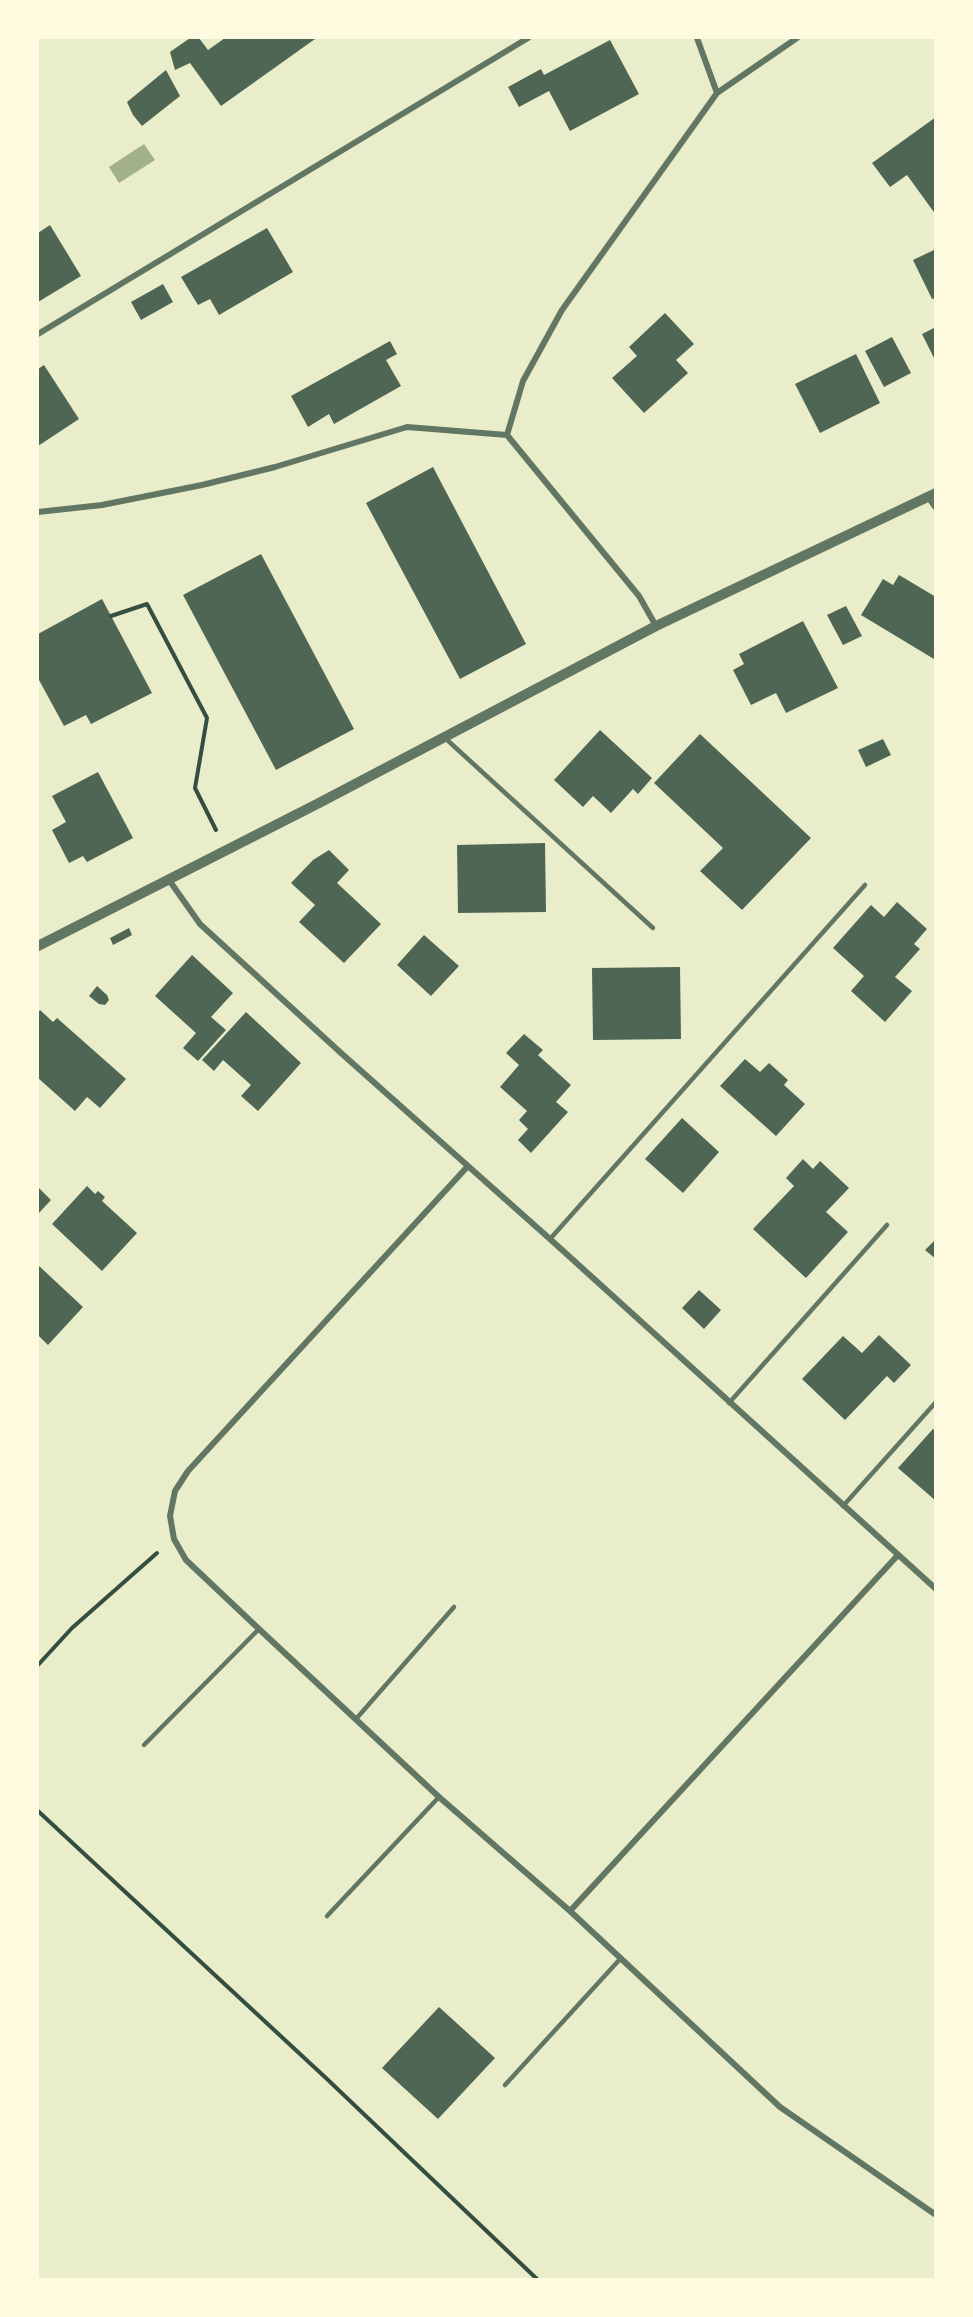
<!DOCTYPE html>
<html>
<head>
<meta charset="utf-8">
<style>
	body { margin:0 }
	#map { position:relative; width:973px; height:2317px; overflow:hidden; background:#e9edc9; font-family:"Alegreya Sans",sans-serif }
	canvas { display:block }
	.frame { position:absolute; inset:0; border:39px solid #fefae0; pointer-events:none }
</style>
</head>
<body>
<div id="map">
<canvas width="973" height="2317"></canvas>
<div class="frame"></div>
</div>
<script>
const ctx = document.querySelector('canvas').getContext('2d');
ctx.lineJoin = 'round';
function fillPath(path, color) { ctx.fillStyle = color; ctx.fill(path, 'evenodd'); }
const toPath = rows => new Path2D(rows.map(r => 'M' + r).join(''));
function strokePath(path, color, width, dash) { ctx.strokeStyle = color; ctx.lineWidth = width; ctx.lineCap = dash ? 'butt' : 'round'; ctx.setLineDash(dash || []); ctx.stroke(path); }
fillPath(toPath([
	[144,144,155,160,119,183,109,167]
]), '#a3b18a');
fillPath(toPath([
	[190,38,199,38,208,50,225,38,315,39,221,106,190,63,175,70,170,52],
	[610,40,639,94,570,131,549,91,519,107,508,87,541,69,544,75],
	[166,70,180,96,142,126,133,115,127,102],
	[936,117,936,215,907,175,890,187,872,163],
	[50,225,81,276,38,302,38,233],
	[267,228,293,272,219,315,210,299,198,305,181,277],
	[936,249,936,298,932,299,913,260],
	[163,284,173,302,141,320,131,302],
	[665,313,694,344,676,360,688,373,644,413,612,378,637,356,629,347],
	[936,327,936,362,922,334],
	[892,337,911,373,884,387,865,351],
	[390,341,397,354,386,360,401,386,334,424,329,414,308,427,291,396],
	[856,354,880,403,820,433,795,384],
	[44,365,79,419,38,446,38,369],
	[433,467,526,644,460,679,366,503],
	[261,554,354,729,276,770,183,595],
	[899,575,936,597,934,659,861,615,883,579,893,585],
	[102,599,152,693,91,724,86,715,64,726,39,680,38,681,38,634],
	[846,606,862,636,843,645,827,615],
	[803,621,838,688,786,713,776,693,751,705,733,670,744,664,739,654],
	[600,730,652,778,638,794,633,789,611,813,593,796,583,807,554,780],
	[700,734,811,838,742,910,700,871,723,848,654,783],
	[883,739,891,755,866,767,858,750],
	[98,772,133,838,87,862,83,856,69,863,52,830,66,822,52,796],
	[545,843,546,912,458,913,457,845],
	[329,850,349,870,337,883,381,924,344,963,299,922,315,905,291,883,313,860],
	[897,902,927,929,914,944,920,949,895,977,912,991,885,1022,851,991,864,976,833,948,871,905,884,917],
	[129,928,132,935,113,945,110,938],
	[424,935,459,966,431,996,397,965],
	[192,955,233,993,211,1017,226,1030,198,1061,183,1048,196,1033,155,996],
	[680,967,681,1039,593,1040,592,968],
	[97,986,107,995,109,1000,105,1005,99,1004,89,996],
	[40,1010,53,1022,57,1018,126,1079,100,1108,87,1097,75,1111,38,1078,38,1013],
	[246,1012,301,1063,258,1111,241,1096,251,1085,223,1060,214,1071,202,1060],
	[524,1034,543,1050,538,1055,571,1085,556,1102,568,1112,531,1153,518,1140,528,1129,519,1120,527,1111,500,1087,519,1065,506,1053],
	[745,1059,760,1072,769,1063,788,1080,784,1085,805,1104,776,1136,720,1086],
	[682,1118,719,1152,683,1193,645,1159],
	[803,1159,813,1169,820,1161,849,1188,826,1212,848,1232,806,1278,753,1229,794,1186,786,1178],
	[87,1186,95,1194,98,1191,105,1197,102,1201,137,1233,102,1271,52,1224],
	[38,1187,51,1200,38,1214],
	[936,1239,936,1259,925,1250],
	[38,1265,83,1307,48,1345,38,1335],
	[699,1290,721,1310,704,1329,682,1308],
	[879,1335,911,1365,894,1383,887,1376,845,1420,802,1379,843,1336,862,1353],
	[933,1429,936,1431,936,1501,898,1468],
	[439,2007,495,2058,438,2119,382,2068]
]), '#4f6655');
strokePath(toPath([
	[111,616,147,604,207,718,195,788,216,830],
	[38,1665,72,1628,157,1553],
	[38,1811,327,2079,538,2280]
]), '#344e41', 4);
strokePath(toPath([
	[445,738,653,928],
	[550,1239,865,885],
	[729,1403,887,1225],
	[843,1506,936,1402],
	[356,1719,454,1607],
	[144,1745,259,1629],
	[327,1916,439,1797],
	[505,2085,621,1958]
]), '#617663', 4.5);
strokePath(toPath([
	[717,93,797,38],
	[38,334,528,38],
	[507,435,523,381,562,310,717,93,697,38],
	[928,497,936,508],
	[38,512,102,505,202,485,275,467,407,427,507,435,639,596,656,626],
	[169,880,200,924,341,1053,550,1239,936,1589],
	[468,1166,188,1471,175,1491,170,1516,174,1539,186,1560,259,1629,439,1797,570,1911,780,2107,936,2215],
	[570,1911,898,1555]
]), '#617663', 6);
strokePath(toPath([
	[38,946,319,803,656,626,936,493]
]), '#617663', 10);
</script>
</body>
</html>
